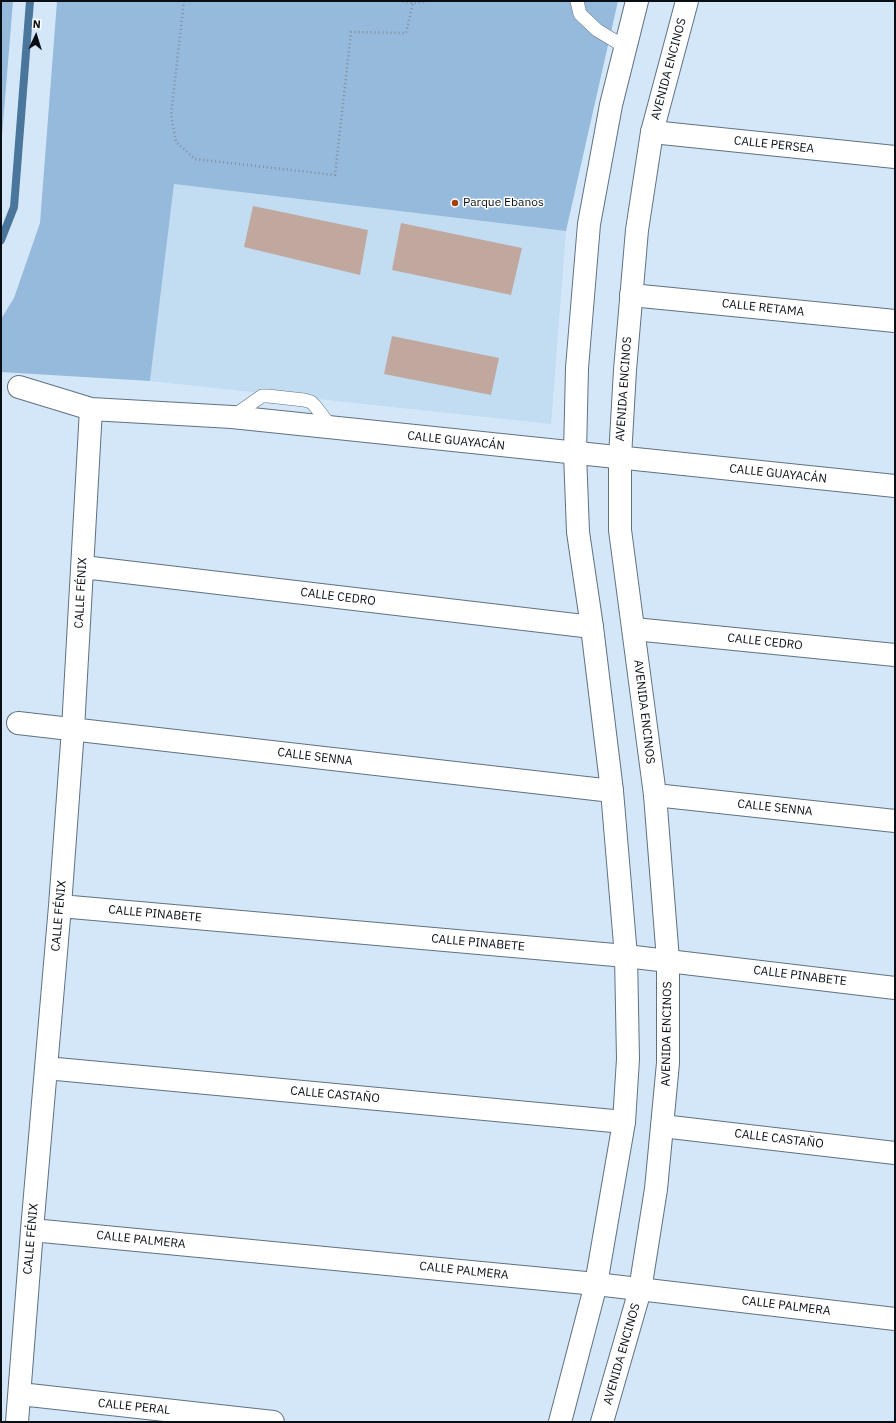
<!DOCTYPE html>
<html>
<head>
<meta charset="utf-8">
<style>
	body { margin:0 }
	#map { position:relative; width:896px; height:1423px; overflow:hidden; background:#d3e7f9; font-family:"IBM Plex Sans",sans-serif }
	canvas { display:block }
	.frame { position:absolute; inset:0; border:2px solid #080e14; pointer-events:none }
	.north { position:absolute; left:16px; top:16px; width:40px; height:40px; -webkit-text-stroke:3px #fff; paint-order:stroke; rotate:4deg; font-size:11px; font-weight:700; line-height:16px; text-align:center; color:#080e14 }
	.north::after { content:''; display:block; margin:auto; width:14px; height:18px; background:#080e14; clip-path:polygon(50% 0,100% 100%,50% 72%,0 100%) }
</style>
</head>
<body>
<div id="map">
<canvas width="896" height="1423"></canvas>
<div class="frame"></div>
<div class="north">N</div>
</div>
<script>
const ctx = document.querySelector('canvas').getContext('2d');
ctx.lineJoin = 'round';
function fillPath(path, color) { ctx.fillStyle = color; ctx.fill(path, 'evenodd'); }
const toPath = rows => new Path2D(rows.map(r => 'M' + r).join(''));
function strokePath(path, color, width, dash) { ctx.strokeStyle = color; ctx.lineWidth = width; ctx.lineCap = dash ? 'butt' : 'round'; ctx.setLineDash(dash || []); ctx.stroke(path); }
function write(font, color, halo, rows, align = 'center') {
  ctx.font = font + ' "IBM Plex Sans",sans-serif'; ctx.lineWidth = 3; ctx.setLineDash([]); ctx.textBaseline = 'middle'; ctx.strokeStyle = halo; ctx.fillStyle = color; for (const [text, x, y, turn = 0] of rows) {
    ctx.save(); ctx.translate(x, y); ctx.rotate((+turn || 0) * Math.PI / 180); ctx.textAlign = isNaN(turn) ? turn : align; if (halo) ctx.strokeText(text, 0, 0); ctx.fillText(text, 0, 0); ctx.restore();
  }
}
fillPath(toPath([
	[174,184,566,231,551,424,150,381]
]), '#c2dcf2');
fillPath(toPath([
	[1,1,13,1,1,148],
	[57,1,618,1,566,231,174,184,150,381,1,372,1,319,14,298,40,223]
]), '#95badc');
strokePath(toPath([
	[1,240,14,207,30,1]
]), '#4a769c', 8);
fillPath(toPath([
	[253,206,368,230,360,275,244,247],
	[401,223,522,248,511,295,392,270],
	[392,336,499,358,491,395,384,374]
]), '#c1a89f');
const lane = toPath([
	[577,1,580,14,597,30,625,47],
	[232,417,262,396,268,396,304,400,311,402,315,406,332,428]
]);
const street = toPath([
	[652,132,895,157],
	[631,295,895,321],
	[19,387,91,409,232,417,895,486],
	[83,567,592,627],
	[634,629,895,655],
	[18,723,612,791],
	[655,795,895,821],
	[60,906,626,956,895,988],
	[46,1068,624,1122],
	[662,1126,895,1153],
	[32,1230,596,1284,895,1319],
	[20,1394,273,1422],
	[17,1422,32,1230,60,906,73,729,91,409]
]);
const secondary = toPath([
	[560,1422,596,1284,624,1122,628,1059,626,956,612,791,592,627,578,532,575,453,577,368,589,224,611,105,637,1],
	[602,1422,640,1290,656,1189,668,1063,668,960,655,795,620,530,620,457,625,370,637,230,652,132,687,1]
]);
strokePath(lane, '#607181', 14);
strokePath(street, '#607181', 24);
strokePath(secondary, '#607181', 24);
strokePath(toPath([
	[184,1,171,115,176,142,195,159,335,175,351,32,406,33,413,3],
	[403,1,413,3,428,1]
]), '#818f9c', 2.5, [1, 3]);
strokePath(lane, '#fff', 13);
strokePath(street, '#fff', 22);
strokePath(secondary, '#fff', 22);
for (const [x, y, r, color] of [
	[455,203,4,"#a4400e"]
]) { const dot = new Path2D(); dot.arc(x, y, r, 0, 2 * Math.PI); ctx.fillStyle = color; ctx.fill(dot); strokePath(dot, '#fff', 1.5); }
write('12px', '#080e14', '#fff', [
	["AVENIDA ENCINOS",669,69,-75],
	["CALLE PERSEA",774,145,6],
	["CALLE RETAMA",763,308,6],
	["AVENIDA ENCINOS",624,389,-86],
	["CALLE GUAYACÁN",456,441,6],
	["CALLE GUAYACÁN",778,474,6],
	["CALLE FÉNIX",81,593,-87],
	["CALLE CEDRO",338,597,7],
	["CALLE CEDRO",765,642,6],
	["AVENIDA ENCINOS",644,712,83],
	["CALLE SENNA",315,757,7],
	["CALLE SENNA",775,808,6],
	["CALLE PINABETE",155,914,5],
	["CALLE FÉNIX",59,916,-85],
	["CALLE PINABETE",478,943,5],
	["CALLE PINABETE",800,976,7],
	["AVENIDA ENCINOS",667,1034,-89],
	["CALLE CASTAÑO",335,1095,5],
	["CALLE CASTAÑO",779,1139,7],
	["CALLE FÉNIX",31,1239,-85],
	["CALLE PALMERA",141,1240,6],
	["CALLE PALMERA",464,1271,6],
	["CALLE PALMERA",786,1306,7],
	["AVENIDA ENCINOS",622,1354,-74],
	["CALLE PERAL",134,1407,6]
]);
write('12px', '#080e14', '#fff', [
	["Parque Ebanos",463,203]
], 'left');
</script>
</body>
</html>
